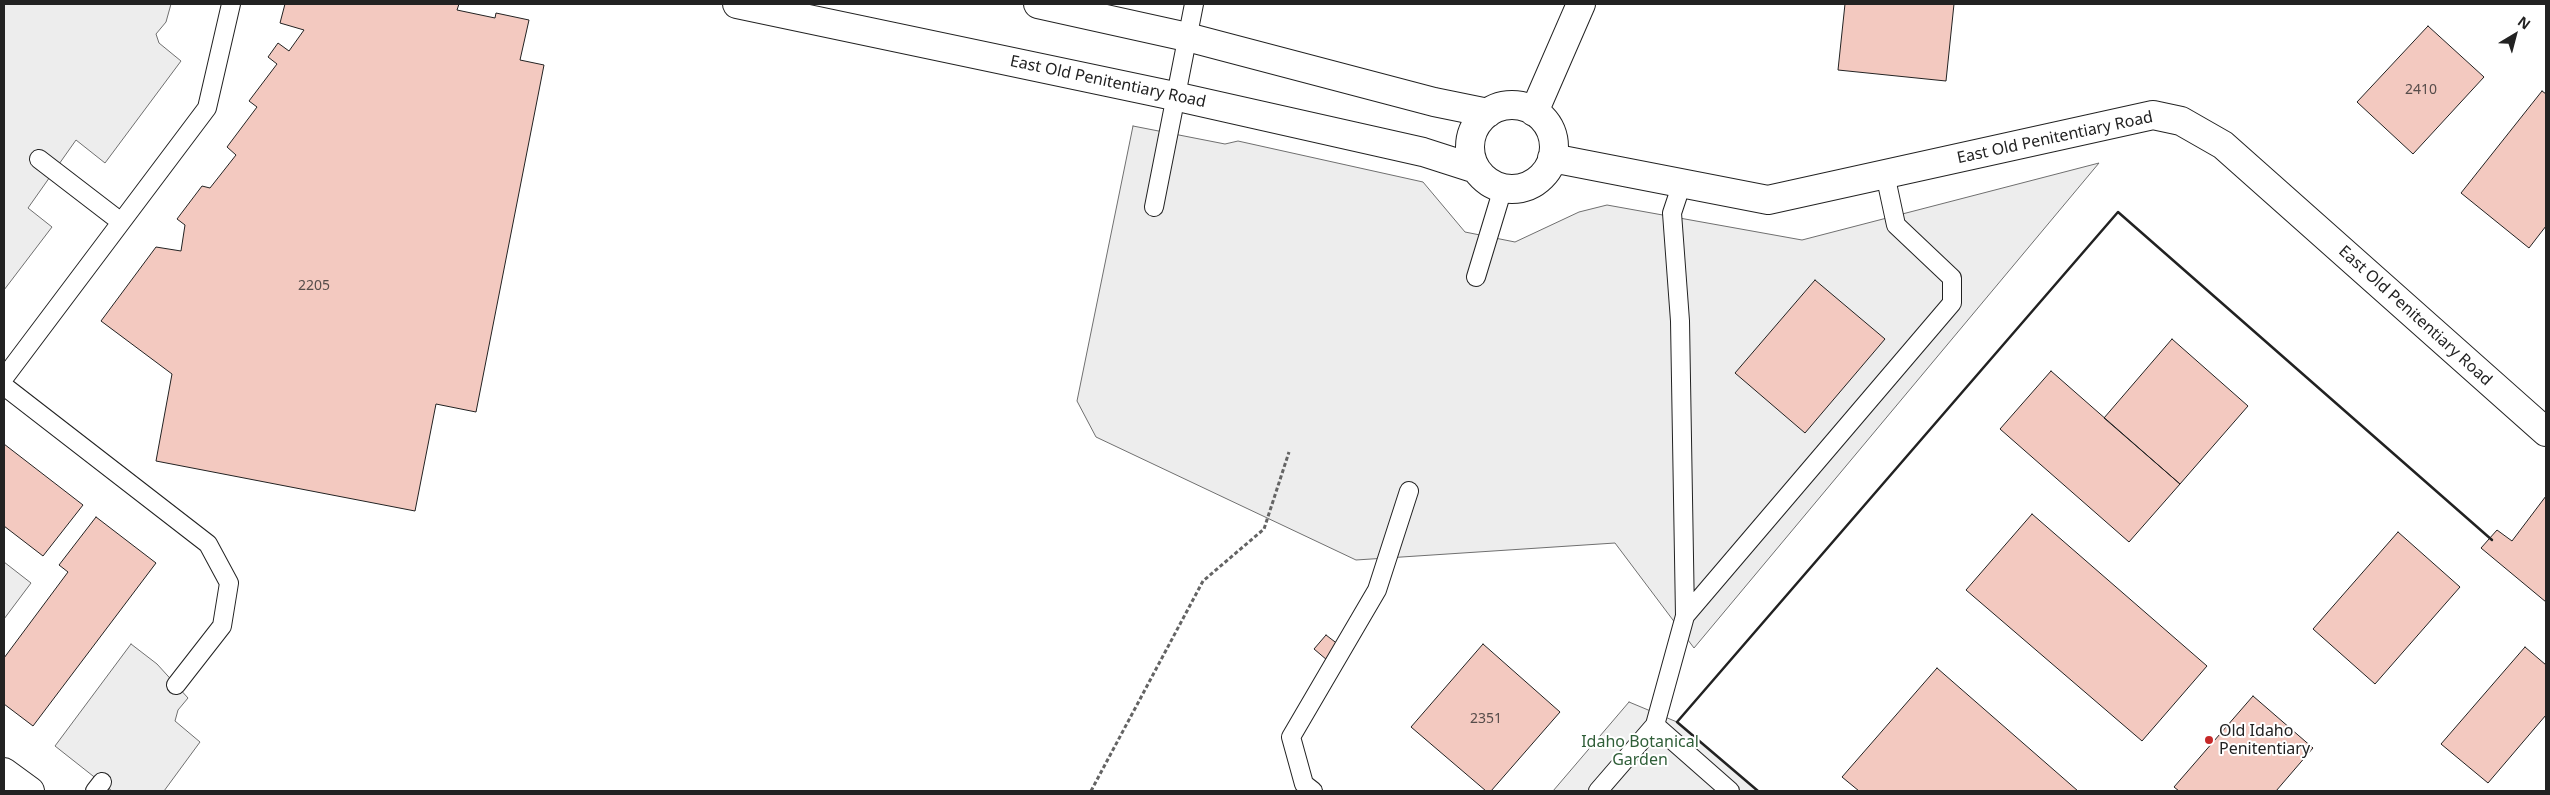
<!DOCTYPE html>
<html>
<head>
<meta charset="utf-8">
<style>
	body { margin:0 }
	#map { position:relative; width:2550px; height:795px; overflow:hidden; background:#fff; font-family:"Noto Sans",sans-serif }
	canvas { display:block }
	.frame { position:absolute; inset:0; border:5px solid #222; pointer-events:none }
	.north { position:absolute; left:2490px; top:10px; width:50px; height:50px; -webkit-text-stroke:4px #fff; paint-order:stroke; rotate:37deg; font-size:14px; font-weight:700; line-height:20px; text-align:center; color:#222 }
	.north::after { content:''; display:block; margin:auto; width:18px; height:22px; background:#222; clip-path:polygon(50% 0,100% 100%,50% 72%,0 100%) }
</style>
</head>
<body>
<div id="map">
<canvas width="2550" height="795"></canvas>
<div class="frame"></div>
<div class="north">N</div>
</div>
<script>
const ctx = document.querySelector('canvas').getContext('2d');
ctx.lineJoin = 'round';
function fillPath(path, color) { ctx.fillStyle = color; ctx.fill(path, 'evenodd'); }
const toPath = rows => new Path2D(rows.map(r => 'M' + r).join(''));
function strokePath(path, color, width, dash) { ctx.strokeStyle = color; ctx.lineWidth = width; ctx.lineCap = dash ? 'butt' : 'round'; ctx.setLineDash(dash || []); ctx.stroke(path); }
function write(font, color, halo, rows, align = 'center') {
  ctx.font = font + ' "Noto Sans",sans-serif'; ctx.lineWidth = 4; ctx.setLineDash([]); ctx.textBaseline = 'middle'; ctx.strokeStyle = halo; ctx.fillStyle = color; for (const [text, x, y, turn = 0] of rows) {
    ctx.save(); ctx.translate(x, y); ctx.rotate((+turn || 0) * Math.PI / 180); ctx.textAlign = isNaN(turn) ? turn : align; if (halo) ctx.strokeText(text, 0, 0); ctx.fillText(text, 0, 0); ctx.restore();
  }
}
const green = toPath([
	[1629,702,1677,722,1758,791,1553,791,1629,702]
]);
fillPath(green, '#eee');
strokePath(green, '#6f6f6f', 1);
const parking = toPath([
	[4,4,171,4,166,22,156,34,159,43,181,61,105,163,76,140,28,208,52,227,4,290,4,4],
	[1133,126,1225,144,1238,141,1423,182,1465,232,1515,242,1579,212,1607,205,1802,240,2099,163,1694,648,1615,543,1356,560,1096,437,1077,401,1133,126],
	[4,562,31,583,4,619,4,562],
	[131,644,157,664,188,698,178,710,175,721,200,742,164,791,112,791,55,746,131,644]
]);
fillPath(parking, '#ededed');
strokePath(parking, '#6f6f6f', 1);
const building = toPath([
	[285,4,459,4,457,10,495,18,496,13,529,20,520,60,544,65,476,412,436,404,415,511,156,461,172,374,101,321,156,247,181,251,185,225,177,219,202,186,210,188,236,155,227,147,257,107,249,101,277,64,268,57,278,43,289,51,304,30,280,23,285,4],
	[1845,4,1954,4,1946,81,1838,70,1845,4],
	[2428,26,2484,77,2413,154,2357,102,2428,26],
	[2542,91,2546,94,2546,226,2529,248,2461,193,2542,91],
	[1815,280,1885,339,1805,433,1735,373,1815,280],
	[2172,339,2248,406,2180,484,2104,418,2172,339],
	[2051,371,2180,484,2129,542,2000,429,2051,371],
	[4,444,83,505,43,556,4,526,4,444],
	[2546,496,2546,602,2481,548,2497,530,2512,541,2546,496],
	[2032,514,2207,666,2142,741,1966,590,2032,514],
	[96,517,156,563,33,726,4,704,4,658,68,572,59,565,96,517],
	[2398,532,2460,587,2375,684,2313,629,2398,532],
	[1326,635,1339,645,1327,660,1314,649,1326,635],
	[1483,644,1560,712,1491,791,1486,791,1411,727,1483,644],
	[2525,647,2546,665,2546,715,2488,783,2441,744,2525,647],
	[1937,668,2078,791,1859,791,1842,777,1937,668],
	[2253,696,2313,748,2276,791,2179,791,2174,787,2253,696]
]);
fillPath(building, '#f3c9c0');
strokePath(building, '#222', 1);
const lane = toPath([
	[39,159,121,222],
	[1154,207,1194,4],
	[1476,277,1503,188],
	[4,378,207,108,231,4],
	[4,386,208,544,229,583,222,626,176,685],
	[1685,616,1952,303,1952,278,1896,225,1885,174],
	[1655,725,1730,791],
	[95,791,102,782],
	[1313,791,1304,784,1291,737,1377,590,1409,491],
	[1598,791,1655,725,1685,616,1680,321,1672,213,1682,183]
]);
const street = toPath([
	[737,4,1174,96,1423,152,1476,169],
	[1038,4,1187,37,1434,102,1488,113],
	'1470 147a42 42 0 1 1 84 0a42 42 0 1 1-84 0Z',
	[1534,112,1581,4],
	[1552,158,1768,200,2153,115,2181,121,2223,145,2546,432],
	[4,772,30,791]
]);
strokePath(lane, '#222', 20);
strokePath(street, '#222', 30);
strokePath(toPath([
	[1091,791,1203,581,1264,529,1289,452]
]), '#646464', 3, [4, 2.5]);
strokePath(lane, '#fff', 18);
strokePath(street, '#fff', 28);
strokePath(toPath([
	[1758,791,1677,722,2118,212,2492,540]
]), '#222', 2.5);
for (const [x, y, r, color] of [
	[2209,740,5,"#c62828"]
]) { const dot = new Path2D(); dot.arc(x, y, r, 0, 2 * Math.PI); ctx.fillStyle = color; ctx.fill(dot); strokePath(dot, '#fff', 2); }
write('14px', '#564c4a', null, [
	["2410",2421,90],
	["2205",314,286],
	["2351",1486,719]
]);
write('16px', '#222', '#fff', [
	["East Old Penitentiary Road",1108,82,12],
	["East Old Penitentiary Road",2055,138,-12],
	["East Old Penitentiary Road",2415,316,42]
]);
write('16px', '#222', '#fff', [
	["Old Idaho",2219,731],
	["Penitentiary",2219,749]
], 'left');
write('16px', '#2f5e38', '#fff', [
	["Idaho Botanical",1640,742],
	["Garden",1640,760]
]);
</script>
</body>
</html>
